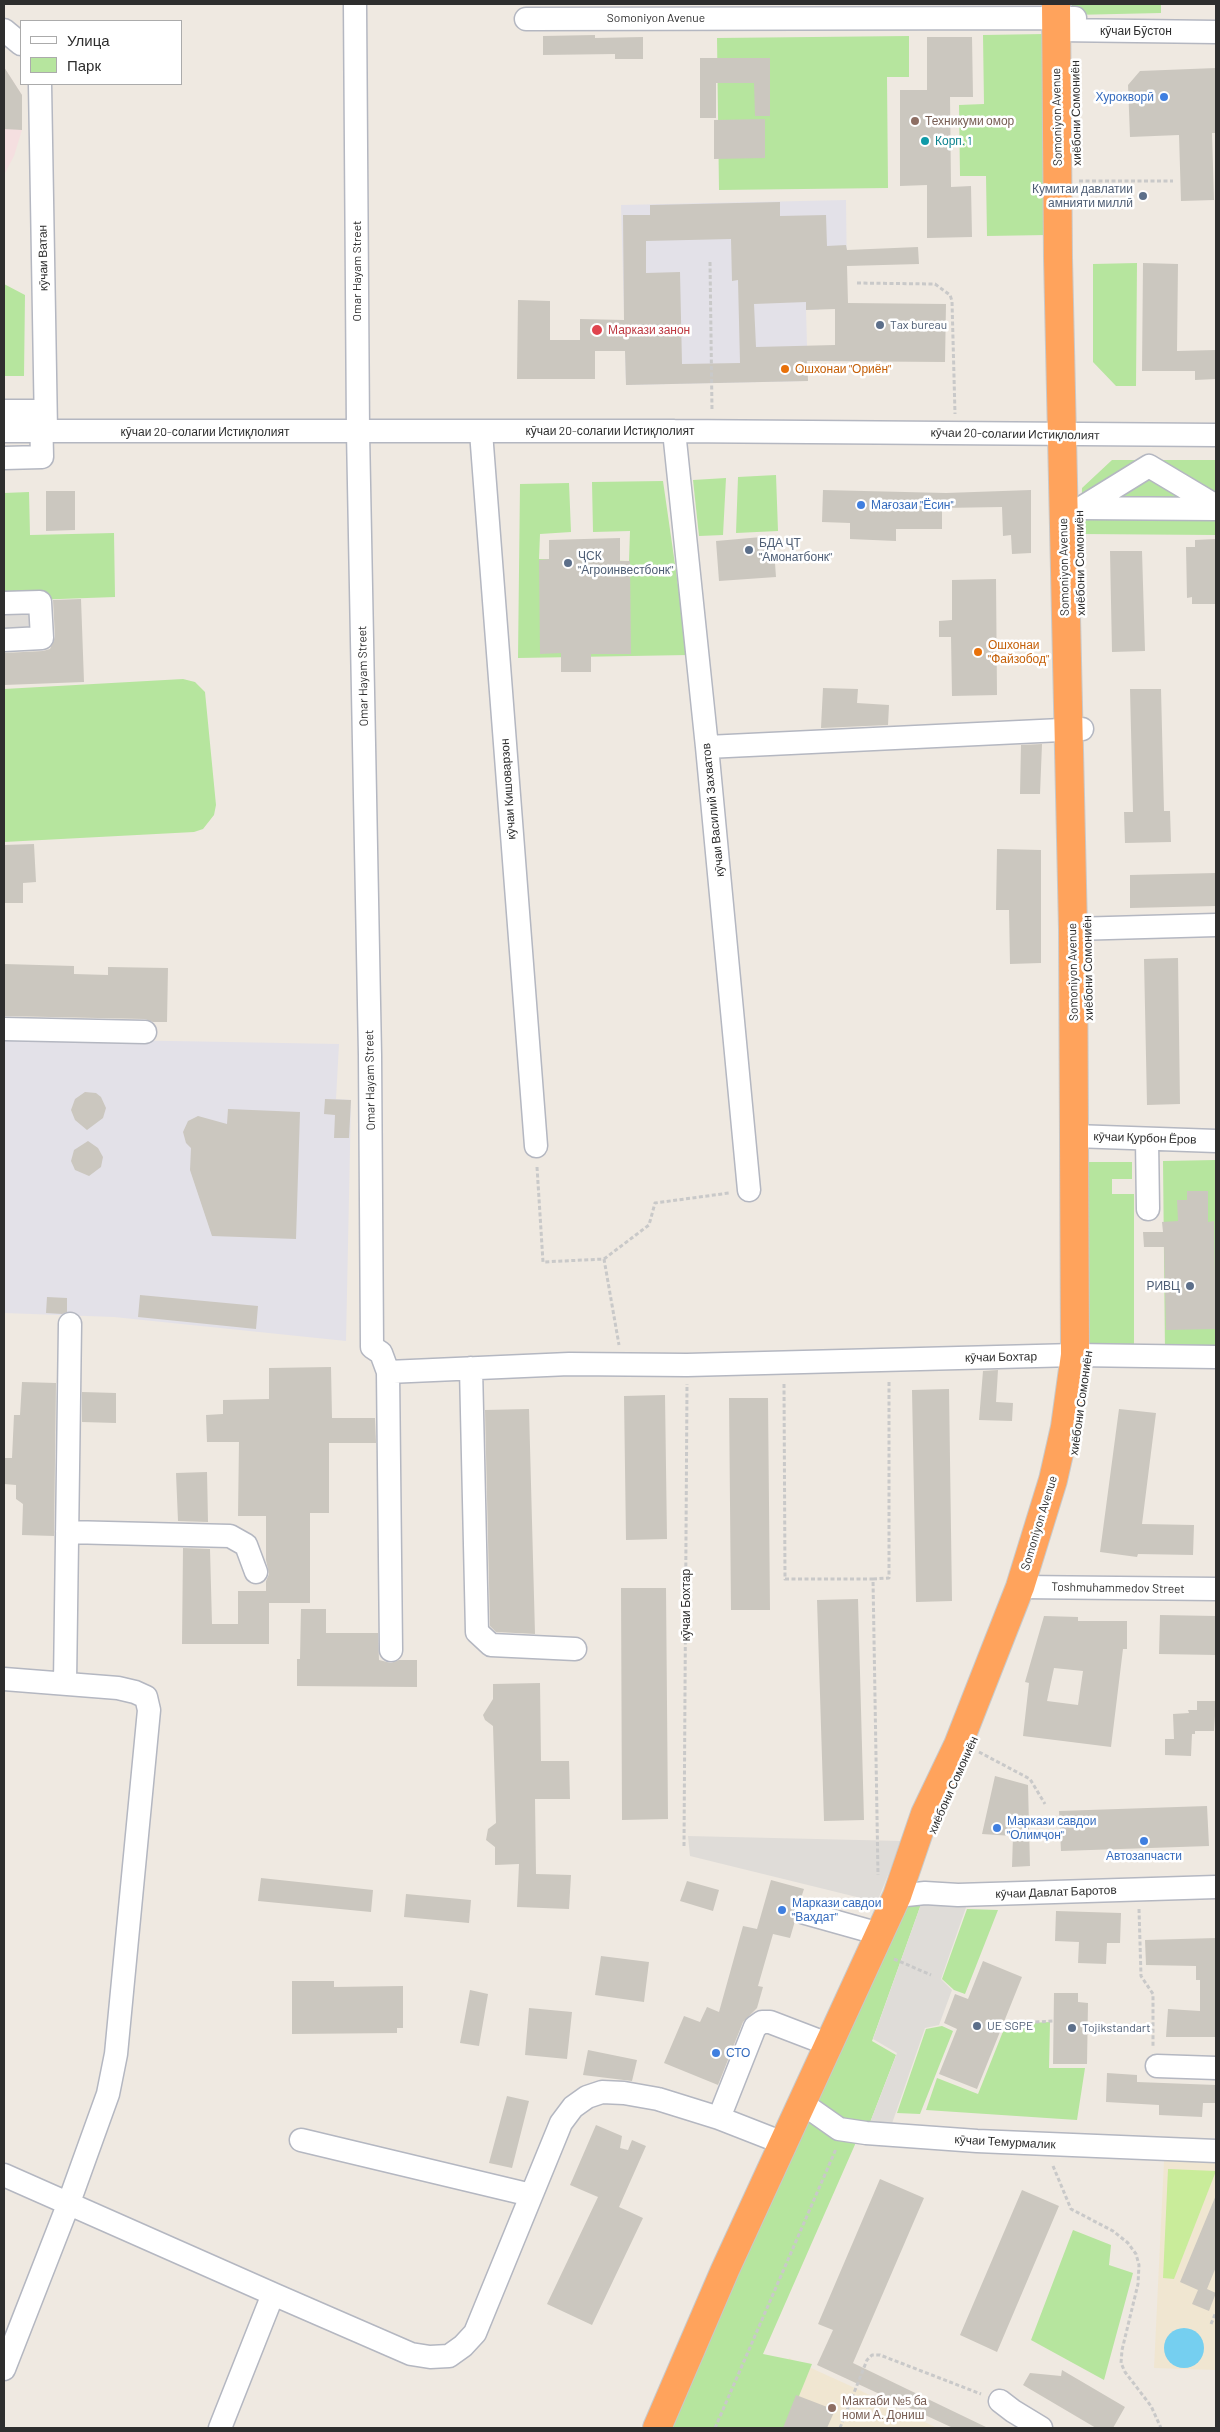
<!DOCTYPE html>
<html>
<head>
<meta charset="utf-8">
<style>
	body { margin:0 }
	#map { position:relative; width:1220px; height:2432px; overflow:hidden; background:#efe9e1; font-family:Barlow,sans-serif }
	canvas { display:block }
	.frame { position:absolute; inset:0; border:5px solid #2e2e2e; pointer-events:none }
	.legend { position:absolute; left:20px; top:20px; width:162px; height:65px; box-sizing:border-box; background:#fff; border:1px solid #ababab; margin:0; padding:6px 9px; list-style:none; font-size:15px; color:#2e2e2e }
	.legend li { display:flex; align-items:center; gap:10px; height:25px }
	.legend b { width:25px; border:1px solid #ababab }
</style>
</head>
<body>
<div id="map">
<canvas width="1220" height="2432"></canvas>
<div class="frame"></div>
<ul class="legend">
<li><b style="height:6px;background:#fff"></b>Улица</li>
<li><b style="height:14px;background:#b6e59e"></b>Парк</li>
</ul>
</div>
<script>
const ctx = document.querySelector('canvas').getContext('2d');
ctx.lineJoin = 'round';
function fillPath(path, color) { ctx.fillStyle = color; ctx.fill(path, 'evenodd'); }
const toPath = rows => new Path2D(rows.map(r => 'M' + r).join(''));
function strokePath(path, color, width, dash) { ctx.strokeStyle = color; ctx.lineWidth = width; ctx.lineCap = dash ? 'butt' : 'round'; ctx.setLineDash(dash || []); ctx.stroke(path); }
function write(font, color, halo, rows, align = 'center') {
  ctx.font = font + ' Barlow,sans-serif'; ctx.lineWidth = 5; ctx.setLineDash([]); ctx.textBaseline = 'middle'; ctx.strokeStyle = halo; ctx.fillStyle = color; for (const [text, x, y, turn = 0] of rows) {
    ctx.save(); ctx.translate(x, y); ctx.rotate((+turn || 0) * Math.PI / 180); ctx.textAlign = isNaN(turn) ? turn : align; if (halo) ctx.strokeText(text, 0, 0); ctx.fillText(text, 0, 0); ctx.restore();
  }
}
fillPath(toPath([
	[846,200,847,284,818,310,806,310,808,381,626,385,621,205],
	[4,1038,339,1044,336,1099,351,1100,346,1341,114,1317,4,1313]
]), '#e3e1e8');
fillPath(toPath([
	[1164,2161,1216,2162,1216,2370,1154,2368],
	[789,2358,855,2388,937,2428,760,2428]
]), '#f0e6d1');
fillPath(toPath([
	[4,67,22,95,22,130,14,156,4,175]
]), '#f5dfe0');
fillPath(toPath([
	[1072,4,1161,4,1161,13,1072,15],
	[1045,34,1047,235,987,236,986,176,960,176,959,105,984,104,983,35],
	[909,36,909,77,887,77,888,188,719,190,717,38],
	[1137,263,1136,386,1116,386,1093,362,1093,264],
	[4,284,25,295,24,376,4,376],
	[1112,460,1216,460,1216,535,1081,534,1082,488],
	[776,475,778,531,736,533,738,477],
	[726,478,723,535,699,536,693,480],
	[663,481,688,655,518,658,520,484,569,483,571,532,540,534,539,559,629,561,630,531,593,532,592,482],
	[29,492,30,535,114,533,115,597,4,601,4,493],
	[183,679,195,682,205,692,216,805,214,815,203,829,194,832,4,842,4,689],
	[1216,1160,1216,1352,1165,1352,1163,1161],
	[1088,1162,1132,1162,1132,1179,1112,1179,1112,1194,1134,1194,1134,1349,1088,1349],
	[925,1893,872,2041,896,2055,866,2133,802,2103,897,1896],
	[967,1909,998,1910,965,1994,954,1990,942,1979],
	[1050,2022,1049,2068,1085,2068,1077,2120,926,2110,937,2078,978,2094,1006,2024],
	[942,2026,953,2031,920,2114,897,2113,926,2029],
	[803,2112,857,2140,763,2354,812,2364,786,2428,665,2428],
	[1073,2230,1111,2245,1109,2265,1133,2273,1104,2380,1031,2340]
]), '#b6e59e');
fillPath(toPath([
	[1168,2169,1216,2171,1174,2279,1163,2278]
]), '#c9ec9a');
fillPath(toPath([
	[40,602,42,638,4,640,4,603],
	[688,1836,902,1841,877,1902,690,1856],
	[925,1893,970,1896,941,1979,952,1990,939,2025,925,2028,888,2135,866,2133,897,2053,873,2039]
]), '#dfdcd8');
fillPath(toPath([
	'1164 2348a20 20 0 1 1 40 0a20 20 0 1 1-40 0Z'
]), '#75cff0');
fillPath(toPath([
	[595,35,595,38,643,37,643,59,615,59,615,54,543,55,543,36],
	[927,37,972,37,973,97,950,97,951,187,971,186,972,237,927,238,927,185,900,186,900,90,927,90],
	[700,58,770,58,770,116,755,116,754,83,716,83,716,118,700,118],
	[4,67,22,95,22,130,4,129],
	[1216,68,1216,133,1212,133,1214,200,1181,201,1179,135,1130,137,1128,85,1140,71],
	[765,119,765,158,714,159,714,120],
	[780,202,780,216,826,215,827,246,846,245,847,250,918,247,919,264,847,266,848,303,946,304,945,362,807,361,808,381,626,385,625,351,595,351,595,379,517,379,518,300,550,301,550,340,580,340,580,319,624,320,623,215,650,215,650,205],
	[731,239,732,281,738,280,740,363,682,364,680,272,646,273,646,241],
	[806,302,806,310,835,309,835,345,756,347,754,304],
	[1143,263,1178,264,1177,351,1216,350,1216,379,1195,380,1195,371,1142,371],
	[823,490,946,493,1031,490,1031,553,1012,554,1011,535,1003,536,1002,507,942,508,942,529,896,529,896,541,850,539,850,523,822,522],
	[46,491,75,491,75,530,46,531],
	[773,536,776,577,719,581,716,541],
	[620,538,620,561,630,561,631,654,591,654,591,672,561,672,561,653,540,654,539,560,549,559,549,540],
	[1216,539,1216,604,1192,604,1192,597,1187,598,1186,547,1195,547,1195,540],
	[1110,551,1142,551,1145,651,1112,652],
	[996,579,997,695,952,696,951,637,939,637,939,621,952,620,952,580],
	[81,599,84,682,4,685,4,653,43,651,50,649,55,637,53,600],
	[823,688,858,689,857,703,889,705,888,725,821,728],
	[1130,689,1161,689,1164,811,1170,811,1171,842,1125,843,1124,812,1133,812],
	[1042,744,1040,794,1020,794,1021,745],
	[34,844,36,882,23,883,23,903,4,903,4,845],
	[997,849,1041,850,1041,963,1010,964,1009,910,996,910],
	[1216,873,1216,906,1130,908,1130,875],
	[1178,958,1180,1104,1147,1105,1144,959],
	[4,964,74,966,74,974,108,975,108,967,168,968,167,1022,153,1022,145,1019,4,1016],
	[85,1092,96,1093,101,1097,106,1108,103,1118,87,1130,75,1120,71,1110,75,1099],
	[325,1099,351,1100,349,1138,334,1138,335,1115,324,1114],
	[228,1109,300,1112,296,1239,212,1236,190,1170,191,1148,186,1143,183,1132,188,1121,198,1116,227,1124],
	[88,1141,98,1148,103,1157,101,1167,89,1176,75,1170,71,1161,74,1150],
	[1187,1191,1208,1191,1208,1222,1214,1221,1216,1329,1166,1330,1164,1247,1144,1247,1143,1232,1163,1232,1162,1222,1178,1221,1177,1200,1187,1200],
	[140,1295,258,1306,256,1329,138,1317],
	[47,1297,67,1298,67,1312,62,1314,46,1313],
	[331,1367,332,1418,375,1418,376,1443,329,1443,329,1513,310,1513,310,1603,269,1603,269,1644,182,1644,183,1548,210,1549,212,1624,238,1624,238,1591,266,1591,266,1581,269,1574,266,1560,266,1516,238,1516,239,1442,207,1442,206,1415,223,1414,223,1400,269,1399,269,1368],
	[998,1370,996,1402,1013,1403,1012,1421,979,1420,983,1371],
	[22,1382,56,1383,54,1536,22,1535,23,1504,16,1499,16,1485,4,1484,4,1458,12,1458,14,1415,20,1415],
	[949,1389,952,1601,916,1602,912,1390],
	[82,1392,116,1393,116,1423,82,1422],
	[665,1395,667,1539,626,1540,624,1396],
	[729,1398,768,1398,770,1610,731,1610],
	[529,1409,535,1634,496,1632,490,1626,485,1410],
	[1119,1409,1156,1413,1142,1524,1194,1525,1193,1555,1138,1554,1137,1557,1100,1552],
	[207,1472,208,1522,178,1521,176,1473],
	[621,1588,666,1588,668,1819,622,1820],
	[858,1599,864,1820,824,1821,817,1600],
	[301,1609,326,1609,326,1633,378,1633,379,1660,391,1663,399,1660,417,1660,417,1687,297,1686,297,1659,300,1659],
	[1160,1615,1216,1616,1216,1655,1159,1654],
	[1044,1616,1078,1617,1078,1621,1127,1621,1127,1649,1123,1649,1111,1747,1023,1736,1029,1683,1025,1682],
	[1054,1668,1083,1671,1078,1705,1047,1701],
	[540,1683,541,1761,569,1761,570,1799,535,1799,536,1874,571,1875,569,1909,517,1907,519,1864,495,1865,495,1847,486,1840,488,1829,496,1823,493,1726,485,1720,483,1715,493,1699,493,1684],
	[1197,1701,1216,1701,1214,1731,1195,1731,1195,1734,1192,1734,1191,1756,1165,1755,1165,1739,1174,1739,1173,1714,1189,1713,1188,1710,1197,1710],
	[995,1776,1028,1785,1030,1866,1012,1867,1013,1836,982,1834],
	[1207,1806,1209,1846,1061,1851,1059,1811],
	[261,1878,373,1890,371,1912,258,1901],
	[771,1880,804,1889,800,1901,793,1909,795,1921,790,1938,773,1934,758,1986,763,1987,757,2008,743,2022,718,2085,664,2063,684,2016,700,2022,707,2007,719,2012,743,1926,757,1929],
	[687,1881,719,1890,713,1911,680,1901],
	[406,1894,471,1900,469,1923,404,1917],
	[1056,1911,1121,1913,1120,1943,1107,1943,1106,1964,1078,1963,1079,1942,1055,1941],
	[1216,1938,1216,2037,1166,2037,1168,2009,1200,2011,1200,1980,1196,1980,1196,1966,1146,1965,1145,1940],
	[601,1956,649,1962,644,2002,595,1995],
	[983,1961,1022,1977,977,2089,939,2074,957,2029,944,2023,955,1994,968,1999],
	[292,1981,334,1981,334,1987,403,1986,403,2028,397,2028,397,2033,292,2034],
	[470,1990,488,1994,479,2046,460,2043],
	[1054,1993,1078,1993,1078,2002,1088,2003,1087,2064,1053,2064],
	[529,2008,572,2012,567,2059,525,2055],
	[588,2050,637,2060,632,2081,583,2075],
	[1107,2073,1137,2075,1137,2082,1216,2085,1216,2103,1203,2103,1202,2117,1159,2115,1159,2105,1106,2102],
	[507,2096,529,2101,512,2168,489,2163],
	[596,2125,622,2136,620,2148,628,2150,632,2140,646,2146,619,2207,643,2218,592,2325,547,2304,598,2197,570,2185],
	[880,2179,924,2198,853,2363,988,2428,953,2428,817,2365,833,2330,818,2324],
	[1022,2190,1059,2206,997,2352,960,2335],
	[1216,2195,1216,2267,1207,2289,1216,2293,1209,2311,1192,2304,1198,2290,1180,2282],
	[1062,2370,1125,2407,1113,2428,1096,2428,1023,2385,1030,2373,1061,2376],
	[796,2395,835,2410,827,2428,783,2428]
]), '#cbc7bf');
const minor = toPath([
	[355,4,358,432,370,1055,372,1347,381,1353,388,1372,569,1364,687,1365,1075,1355,1216,1357],
	[526,19,1075,18],
	[4,30,21,44],
	[1056,30,1216,32],
	[40,84,46,431],
	[4,411,41,411,42,457,4,458],
	[4,431,674,431,1216,435],
	[674,431,707,747,749,1190],
	[481,432,536,1146],
	[1081,508,1149,466,1216,506],
	[1082,508,1216,509],
	[4,603,40,602,42,638,4,640],
	[707,747,1082,729],
	[1073,929,1216,925],
	[4,1029,145,1032],
	[1074,1136,1216,1141],
	[1147,1140,1148,1209],
	[471,1368,477,1632,491,1645,575,1649],
	[388,1372,391,1650],
	[67,1532,230,1536,246,1545,256,1572],
	[1020,1587,1216,1589],
	[4,1679,118,1688,135,1692,146,1697,149,1710,116,2054,108,2094,68,2205,4,2369],
	[65,1683,70,1324],
	[897,1896,925,1893,958,1895,1216,1887],
	[805,1913,880,1934],
	[1157,2066,1216,2068],
	[802,2103,839,2129,866,2133,977,2141,1216,2151],
	[719,2118,755,2027,762,2022,770,2022,830,2045],
	[301,2140,531,2195],
	[4,2175,273,2294],
	[1000,2401,1013,2411,1041,2428],
	[220,2428,273,2294,411,2354,430,2357,449,2356,463,2346,475,2333,561,2123,573,2107,587,2097,602,2092,624,2093,658,2099,719,2118,783,2143]
]);
const highway = toPath([
	[657,2428,725,2270,897,1896,925,1814,958,1745,1020,1587,1053,1480,1065,1427,1075,1355,1074,1136,1073,929,1058,258,1056,4]
]);
strokePath(minor, '#b4b7c1', 25);
strokePath(highway, '#c9c9c9', 30);
strokePath(toPath([
	[1079,181,1173,181],
	[710,262,712,410],
	[857,283,935,284,950,295,952,301,955,414],
	[537,1167,543,1262,604,1259,619,1345],
	[604,1259,649,1225,655,1203,729,1193],
	[784,1384,785,1579,873,1579,878,1875],
	[873,1579,889,1578,889,1380],
	[979,1752,1030,1779,1045,1804],
	[684,1846,687,1384],
	[1139,1909,1141,1976,1153,1994,1153,2046],
	[894,1959,931,1975],
	[1003,2024,1053,2021],
	[1053,2166,1071,2209,1113,2231,1128,2243,1136,2254,1139,2265,1138,2284,1122,2350,1121,2363,1125,2372,1151,2406,1161,2428],
	[1211,2324,1216,2312],
	[715,2428,836,2149],
	[840,2428,867,2360,872,2355,880,2355,981,2394]
]), '#c9c9c9', 3, [4, 2.5]);
strokePath(minor, '#fff', 22);
strokePath(highway, '#ffa35c', 28);
for (const [x, y, r, color] of [
	[1164,97,5,"#3f7fe0"],
	[915,121,5,"#8d6e63"],
	[925,141,5,"#0f9aa8"],
	[1143,196,5,"#5c6f8a"],
	[880,325,5,"#5c6f8a"],
	[597,330,6,"#e0444e"],
	[785,369,5,"#e8710a"],
	[861,505,5,"#3f7fe0"],
	[749,550,5,"#5c6f8a"],
	[568,563,5,"#5c6f8a"],
	[978,652,5,"#e8710a"],
	[1190,1286,5,"#5c6f8a"],
	[997,1828,5,"#3f7fe0"],
	[1144,1841,5,"#3f7fe0"],
	[782,1910,5,"#3f7fe0"],
	[977,2026,5,"#5c6f8a"],
	[1072,2028,5,"#5c6f8a"],
	[716,2053,5,"#3f7fe0"],
	[832,2408,5,"#8d6e63"]
]) { const dot = new Path2D(); dot.arc(x, y, r, 0, 2 * Math.PI); ctx.fillStyle = color; ctx.fill(dot); strokePath(dot, '#fff', 2); }
write('12px', '#2e2e2e', '#fff', [
	["Somoniyon Avenue",656,18],
	["кӯчаи Бӯстон",1136,31],
	["хиёбони Сомониён",1076,113,-91],
	["Somoniyon Avenue",1057,117,-91],
	["кӯчаи Ватан",43,258,-91],
	["Omar Hayam Street",357,271,-90],
	["кӯчаи 20-солагии Истиқлолият",610,431],
	["кӯчаи 20-солагии Истиқлолият",205,432],
	["кӯчаи 20-солагии Истиқлолият",1015,434,1],
	["хиёбони Сомониён",1080,563,-91],
	["Somoniyon Avenue",1064,567,-91],
	["Omar Hayam Street",363,676,-91],
	["кӯчаи Кишоварзон",508,789,-94],
	["кӯчаи Василий Захватов",713,810,-96],
	["хиёбони Сомониён",1088,968,-91],
	["Somoniyon Avenue",1073,972,-91],
	["Omar Hayam Street",370,1080,-91],
	["кӯчаи Қурбон Ёров",1145,1138,2],
	["кӯчаи Бохтар",1001,1357,-1],
	["хиёбони Сомониён",1081,1403,-82],
	["Somoniyon Avenue",1039,1523,-73],
	["Toshmuhammedov Street",1118,1588,1],
	["кӯчаи Бохтар",686,1605,-90],
	["хиёбони Сомониён",953,1785,-66],
	["кӯчаи Давлат Баротов",1056,1892,-2],
	["кӯчаи Темурмалик",1005,2142,3]
]);
write('12px', '#366cbe', '#fff', [
	["Хурокворӣ",1154,97,"right"],
	["Мағозаи \"Ёсин\"",871,505],
	["Маркази савдои",1007,1821],
	["\"Олимҷон\"",1007,1835],
	["Автозапчасти",1144,1856,"center"],
	["Маркази савдои",792,1903],
	["\"Ваҳдат\"",792,1917],
	["СТО",726,2053]
], 'left');
write('12px', '#785e54', '#fff', [
	["Техникуми омор",925,121],
	["Мактаби №5 ба",842,2401],
	["номи А. Дониш",842,2415]
], 'left');
write('12px', '#0d838f', '#fff', [
	["Корп. 1",935,141]
], 'left');
write('12px', '#4e5e75', '#fff', [
	["Кумитаи давлатии",1133,189,"right"],
	["амнияти миллӣ",1133,203,"right"],
	["Tax bureau",890,325],
	["БДА ҶТ",759,543],
	["\"Амонатбонк\"",759,557],
	["ҶСК",578,556],
	["\"Агроинвестбонк\"",578,570],
	["РИВЦ",1180,1286,"right"],
	["UE SGPE",987,2026],
	["Tojikstandart",1082,2028]
], 'left');
write('12px', '#be3a42', '#fff', [
	["Маркази занон",608,330]
], 'left');
write('12px', '#c56008', '#fff', [
	["Ошхонаи \"Ориён\"",795,369],
	["Ошхонаи",988,645],
	["\"Файзобод\"",988,659]
], 'left');
</script>
</body>
</html>
